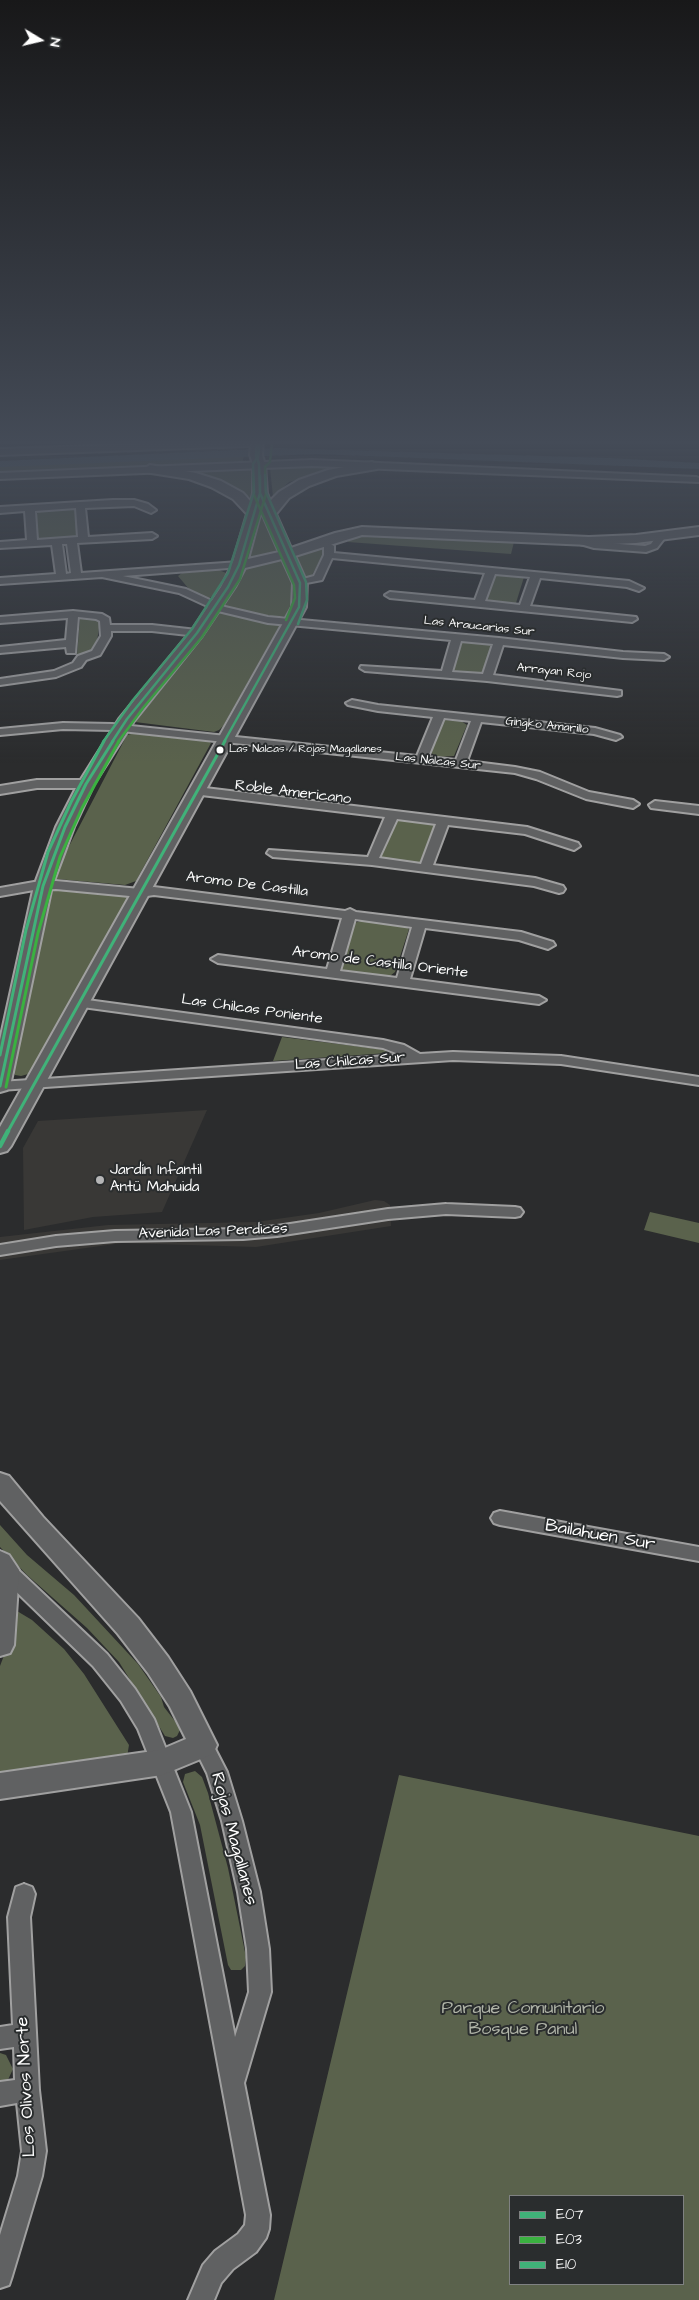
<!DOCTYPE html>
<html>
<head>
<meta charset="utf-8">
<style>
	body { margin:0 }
	#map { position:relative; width:699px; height:2300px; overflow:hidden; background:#2b2c2d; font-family:"Architects Daughter",sans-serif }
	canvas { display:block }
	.legend { position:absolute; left:509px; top:2195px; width:175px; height:90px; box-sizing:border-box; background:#2a2d2e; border:1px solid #7f8182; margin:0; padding:6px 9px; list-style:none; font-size:15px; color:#fff }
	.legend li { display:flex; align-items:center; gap:10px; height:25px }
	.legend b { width:25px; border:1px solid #7f8182 }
	.north { position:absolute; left:15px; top:15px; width:50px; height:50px; -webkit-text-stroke:4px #2a2d2e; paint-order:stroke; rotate:99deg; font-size:14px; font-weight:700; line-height:20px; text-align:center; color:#fff }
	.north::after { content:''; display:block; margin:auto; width:18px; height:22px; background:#fff; clip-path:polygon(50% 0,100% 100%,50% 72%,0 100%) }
</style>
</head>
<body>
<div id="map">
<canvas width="699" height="2300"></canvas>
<ul class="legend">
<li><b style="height:6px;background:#40b279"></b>E07</li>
<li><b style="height:6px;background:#3ab140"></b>E03</li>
<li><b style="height:6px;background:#40b279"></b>E10</li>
</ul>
<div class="north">N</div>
</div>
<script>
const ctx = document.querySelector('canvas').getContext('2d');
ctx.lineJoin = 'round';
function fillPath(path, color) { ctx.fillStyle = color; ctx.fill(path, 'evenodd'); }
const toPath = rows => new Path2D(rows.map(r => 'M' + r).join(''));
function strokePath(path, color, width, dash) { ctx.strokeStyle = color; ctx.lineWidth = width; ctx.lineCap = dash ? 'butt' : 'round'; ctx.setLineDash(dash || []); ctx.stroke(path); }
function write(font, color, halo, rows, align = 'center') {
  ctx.font = font + ' "Architects Daughter",sans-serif'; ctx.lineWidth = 4; ctx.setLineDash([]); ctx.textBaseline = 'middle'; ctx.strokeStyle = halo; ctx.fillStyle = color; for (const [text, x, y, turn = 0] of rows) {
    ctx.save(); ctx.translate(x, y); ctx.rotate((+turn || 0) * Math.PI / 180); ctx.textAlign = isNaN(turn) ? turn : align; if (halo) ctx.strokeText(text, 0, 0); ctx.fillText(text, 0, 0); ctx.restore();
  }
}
fillPath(toPath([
	[207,1110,162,1212,93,1217,24,1230,23,1148,38,1121],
	[375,1200,384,1201,390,1205,391,1226,256,1247,122,1243,0,1260,0,1237,108,1225,256,1222,319,1213]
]), '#393836');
fillPath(toPath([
	[244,454,243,461,0,474,0,466],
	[251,467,251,498,212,477,170,470],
	[270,468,343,468,289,482,273,497],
	[260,504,277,551,252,557,247,556],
	[74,508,77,510,77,537,37,540,33,536,38,510],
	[374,535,514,542,511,554,348,542,351,537],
	[324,547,327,548,311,577,306,577,296,557],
	[280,561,284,562,291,573,294,592,291,606,285,616,278,617,228,609,224,605,244,566],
	[219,570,226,573,214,595,208,599,189,589,178,576,182,573],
	[490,573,524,577,516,603,487,603,480,597],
	[221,612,280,625,223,726,219,730,214,732,135,722,133,719,215,615],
	[93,618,100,622,97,641,90,655,77,655,80,619],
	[463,641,490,644,493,646,482,673,457,673,454,670,453,667],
	[445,720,461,721,467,725,454,756,439,757,429,752,441,723],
	[135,733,208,741,211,743,136,881,125,885,57,879,54,875,127,735],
	[398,818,435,824,420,863,416,865,379,858,392,823],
	[53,888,129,897,32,1073,21,1076,15,1075,12,1071],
	[365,920,404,926,409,929,395,972,390,976,340,970,354,923],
	[282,1037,387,1050,388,1053,273,1061],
	[650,1212,699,1223,699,1243,644,1230],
	[0,1525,27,1555,74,1595,138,1664,161,1697,164,1707,178,1725,180,1730,177,1736,173,1738,165,1736,119,1662,87,1628,27,1575,0,1547],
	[17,1611,32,1620,64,1649,84,1674,129,1745,127,1757,0,1773,0,1666,14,1629,15,1613],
	[195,1771,202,1777,208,1793,228,1868,246,1957,245,1966,241,1970,231,1970,228,1965,200,1825,183,1782,185,1774],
	[399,1775,699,1836,699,2300,274,2300],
	[683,2196,683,2284,510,2284,510,2196],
	[0,2053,6,2055,13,2069,6,2084,0,2087]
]), '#5a624c');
fillPath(toPath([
	[277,448,611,458,699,463,699,469,316,454,0,467,0,461,277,448]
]), '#4e636f');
const street = toPath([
	[214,442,252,443,248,446,0,455,0,449,214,442],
	[312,460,696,477,699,478,699,482,312,466,0,479,0,473,312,460],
	[113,500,134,500,148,504,156,510,151,513,134,506,85,508,88,537,152,533,157,536,152,539,77,543,81,573,239,562,244,565,242,567,123,576,186,589,225,607,268,617,499,638,623,652,664,654,669,657,664,660,623,658,503,645,493,675,621,691,621,695,617,696,487,681,365,671,360,668,361,666,442,671,451,640,268,623,218,611,179,593,102,577,0,584,0,578,56,574,52,545,0,548,0,542,27,540,25,511,0,513,0,507,113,500],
	[76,508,78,537,37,540,35,511,76,508],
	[62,544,67,544,71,573,66,574,62,544],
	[461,641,493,644,483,674,452,672,461,641],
	[662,532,667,535,657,548,646,552,594,548,570,541,575,538,594,542,645,546,651,544,659,533,662,532],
	[329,543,334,546,334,553,629,581,644,588,639,591,627,587,540,578,530,606,636,617,637,619,632,622,390,598,385,595,390,592,475,600,485,573,332,558,322,580,296,585,296,581,314,576,324,555,324,546,329,543],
	[495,574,530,577,520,605,485,601,495,574],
	[73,611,102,614,109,618,110,625,152,625,197,630,202,633,197,636,152,631,111,631,111,636,100,655,86,660,81,667,56,677,0,685,0,679,54,671,73,663,78,656,92,651,101,636,100,621,96,619,78,617,75,653,67,653,66,647,0,653,0,647,66,640,68,618,0,623,0,617,73,611],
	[352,700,378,705,595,728,620,735,622,737,616,740,594,734,481,722,467,761,515,767,540,772,589,792,633,800,639,804,633,808,586,799,536,779,515,773,112,730,63,729,0,735,0,729,63,723,112,724,417,756,433,717,378,711,348,705,346,703,352,700],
	[444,718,471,721,456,760,428,757,444,718],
	[37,780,86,780,92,784,86,788,37,788,0,794,0,786,37,780],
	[197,787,527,827,578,843,580,846,574,850,525,834,448,825,433,865,535,878,563,886,565,889,563,892,559,893,534,886,372,865,273,857,267,853,269,850,368,857,385,817,193,794,191,791,197,787],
	[397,819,436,824,421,864,379,858,397,819],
	[655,801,699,806,699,814,651,808,649,805,655,801],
	[56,881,140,889,154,887,345,911,350,909,356,912,521,932,553,942,555,945,548,949,519,940,425,928,410,979,539,996,546,1000,539,1004,218,963,211,959,218,955,327,969,342,918,154,895,140,897,56,889,34,890,0,896,0,888,34,882,56,881],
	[355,919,412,927,397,978,340,971,355,919],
	[80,999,383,1040,404,1045,420,1054,453,1052,561,1056,699,1077,699,1085,561,1064,453,1060,0,1090,0,1082,401,1055,383,1048,75,1006,73,1003,80,999],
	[446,1204,515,1207,520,1208,523,1212,520,1216,515,1217,446,1214,388,1219,277,1236,243,1239,115,1241,56,1246,0,1255,0,1245,56,1236,115,1231,243,1229,277,1226,388,1209,446,1204],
	[500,1511,699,1547,699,1561,500,1525,494,1523,491,1518,494,1513,500,1511],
	[6,1563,13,1565,107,1654,135,1689,154,1719,191,1812,235,2037,249,1992,247,1949,238,1892,222,1821,207,1773,193,1745,196,1739,203,1736,210,1739,227,1772,242,1821,260,1892,269,1949,271,1992,244,2083,270,2215,269,2229,266,2238,256,2252,233,2269,221,2283,214,2300,188,2300,203,2265,215,2251,238,2234,245,2225,246,2215,171,1812,138,1729,121,1701,93,1666,0,1576,0,1565,6,1563],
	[24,1884,32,1887,35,1894,30,1917,39,2090,46,2151,42,2176,12,2276,9,2285,0,2288,0,2235,18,2176,22,2151,17,2103,0,2106,0,2082,15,2080,14,2047,0,2049,0,2027,13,2025,8,1917,16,1887,24,1884]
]);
const secondary = toPath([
	[251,442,263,442,262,455,265,464,267,493,270,501,279,492,299,480,328,470,372,462,378,466,377,469,336,476,309,486,289,498,276,514,291,548,335,533,362,527,589,537,636,535,699,527,699,535,636,543,589,545,362,535,295,556,307,583,306,607,11,1146,7,1151,0,1153,0,1127,292,607,293,583,282,559,245,568,235,587,202,636,134,721,94,784,74,827,52,886,10,1086,7,1090,0,1092,0,1040,34,886,56,827,78,784,119,719,192,630,221,587,232,565,247,514,233,499,211,487,189,479,145,472,144,469,150,465,196,473,221,481,243,493,251,502,253,493,253,464,250,455,251,442],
	[261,511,279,552,248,559,261,511],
	[0,1473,9,1476,43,1517,138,1618,168,1657,190,1691,217,1745,213,1754,162,1775,0,1799,0,1773,160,1750,186,1739,170,1707,148,1673,118,1634,0,1501,0,1473],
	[0,1551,9,1555,19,1570,14,1645,10,1653,0,1656,0,1551]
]);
strokePath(street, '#a0a0a0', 4);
strokePath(secondary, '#a0a0a0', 4);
fillPath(street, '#606162');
fillPath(secondary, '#606162');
strokePath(toPath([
	[112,742,127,719,197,633,228,587,239,565,260,493,260,476],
	[224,742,299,607,300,583,260,493,259,464,256,455,257,442]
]), '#40b279', 2.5);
strokePath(toPath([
	[0,1086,43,886,65,827,86,784,113,741],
	[7,1133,225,741]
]), '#40b279', 3);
strokePath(toPath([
	[0,1146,8,1131]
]), '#40b279', 4.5);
strokePath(toPath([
	[253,475,254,495,294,585,295,598,286,620],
	[118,742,143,708,202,637,240,579,266,494,265,467,270,462,272,443]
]), '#3ab140', 2.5);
strokePath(toPath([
	[6,1087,38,933,60,857,82,808,119,741]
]), '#3ab140', 3);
strokePath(toPath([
	[265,475,266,492,306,582,307,600,298,624],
	[103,742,133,700,192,629,228,573,254,492,253,464,258,457,260,442]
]), '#40b279', 2.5);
strokePath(toPath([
	[0,1055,26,930,48,852,71,802,104,741]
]), '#40b279', 3);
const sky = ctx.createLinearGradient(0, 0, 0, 764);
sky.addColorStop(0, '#181819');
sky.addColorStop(0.58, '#444b57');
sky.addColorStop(1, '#444b5700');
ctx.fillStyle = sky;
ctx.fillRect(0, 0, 699, 764);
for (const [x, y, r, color] of [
	[220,750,4.5,"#fff"],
	[100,1180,5,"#b5b5b6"]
]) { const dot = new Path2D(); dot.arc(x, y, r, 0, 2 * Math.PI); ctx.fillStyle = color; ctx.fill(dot); strokePath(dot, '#2a2d2e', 2); }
write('11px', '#fff', '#2a2d2e', [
	["Las Nalcas / Rojas Magallanes",229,750]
], 'left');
write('12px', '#fff', '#2a2d2e', [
	["Las Araucarias Sur",479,627,6],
	["Arrayan Rojo",554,672,6],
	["Gingko Amarillo",547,726,6],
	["Las Nalcas Sur",438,762,6]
]);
write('15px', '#fff', '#2a2d2e', [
	["Roble Americano",293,793,7],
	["Aromo De Castilla",247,885,7],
	["Aromo de Castilla Oriente",380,963,7],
	["Las Chilcas Poniente",252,1010,8],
	["Las Chilcas Sur",350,1062,-4],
	["Avenida Las Perdices",213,1232,-2]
]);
write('15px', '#fff', '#2a2d2e', [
	["Jardín Infantil",110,1171],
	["Antü Mahuida",110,1188]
], 'left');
write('18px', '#fff', '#2a2d2e', [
	["Bailahuen Sur",600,1536,10],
	["Rojas Magallanes",233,1839,75],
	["Los Olivos Norte",27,2087,-93]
]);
write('18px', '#b0b4a8', '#2a2d2e', [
	["Parque Comunitario",523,2009],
	["Bosque Panul",523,2030]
]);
</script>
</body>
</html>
